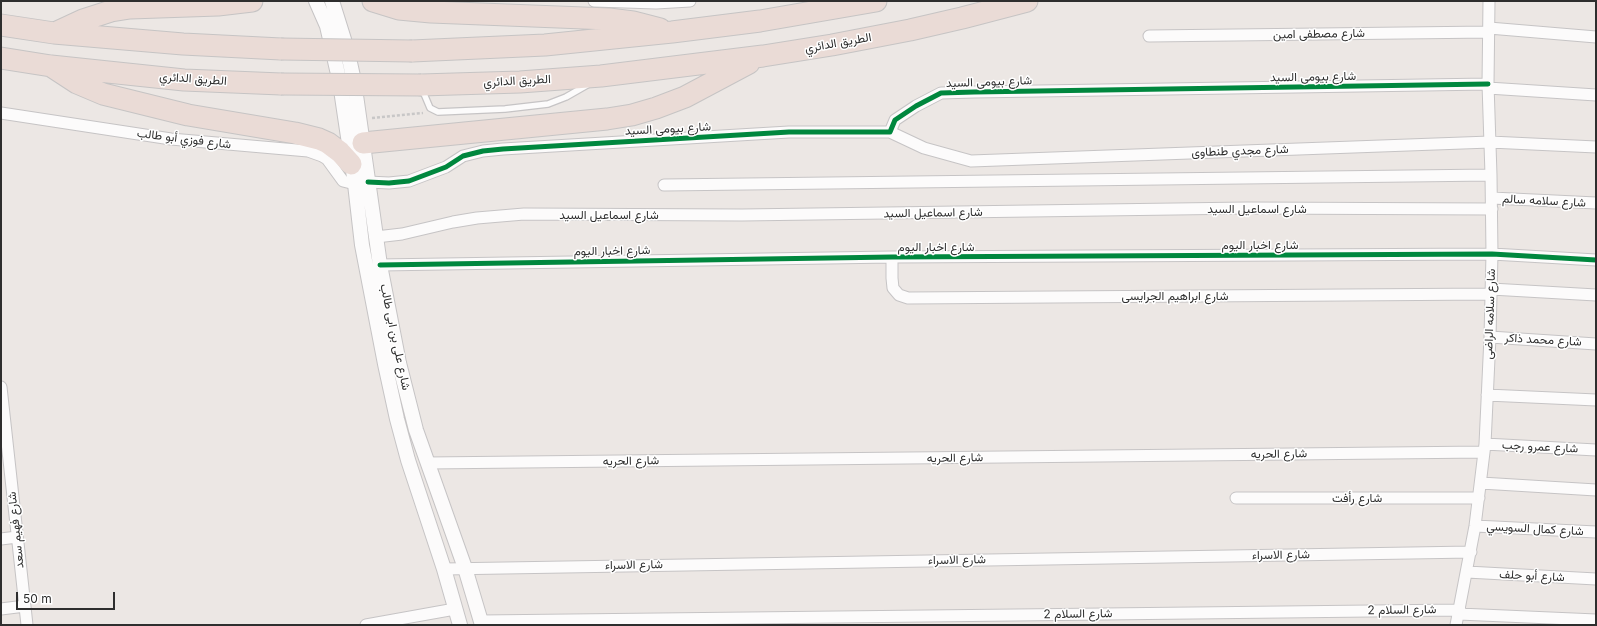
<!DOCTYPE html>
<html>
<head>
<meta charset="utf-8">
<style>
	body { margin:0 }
	#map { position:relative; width:1597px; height:626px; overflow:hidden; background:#ece7e4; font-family:Inter,sans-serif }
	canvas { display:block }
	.frame { position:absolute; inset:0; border:2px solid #2e2e2e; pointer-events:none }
	.scale { position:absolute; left:16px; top:592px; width:99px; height:18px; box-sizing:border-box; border:2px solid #2e2e2e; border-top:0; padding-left:5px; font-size:12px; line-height:14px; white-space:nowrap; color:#2e2e2e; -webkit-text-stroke:3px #fff; paint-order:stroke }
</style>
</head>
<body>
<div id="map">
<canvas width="1597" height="626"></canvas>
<div class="frame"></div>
<div class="scale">50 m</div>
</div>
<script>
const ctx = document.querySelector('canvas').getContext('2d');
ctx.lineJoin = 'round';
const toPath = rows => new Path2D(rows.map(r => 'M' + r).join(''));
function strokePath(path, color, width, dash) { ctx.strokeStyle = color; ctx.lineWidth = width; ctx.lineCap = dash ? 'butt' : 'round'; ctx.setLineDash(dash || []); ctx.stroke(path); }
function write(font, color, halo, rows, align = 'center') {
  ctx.font = font + ' Inter,Vazirmatn,sans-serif'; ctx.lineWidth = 3; ctx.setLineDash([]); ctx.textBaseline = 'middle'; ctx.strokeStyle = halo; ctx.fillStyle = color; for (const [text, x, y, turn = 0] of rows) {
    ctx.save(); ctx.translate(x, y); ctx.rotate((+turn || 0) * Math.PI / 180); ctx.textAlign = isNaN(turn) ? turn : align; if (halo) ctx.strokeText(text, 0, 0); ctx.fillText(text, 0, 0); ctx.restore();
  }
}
const service = toPath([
	[422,89,430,108,438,112,505,109,548,104,566,97,587,85]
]);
const minor = toPath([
	[594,1,656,3,690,1],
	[1489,28,1596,37],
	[1149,36,1489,32],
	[1488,88,1596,95],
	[1,113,171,139,308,151,322,156,327,159,343,181,355,184],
	[890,132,924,148,971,161,1490,142,1596,147],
	[368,182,389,183,409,181,446,167,463,156,483,151,503,149,789,132,890,132,895,120,916,106,941,93,974,92,1488,84],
	[664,185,1491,175],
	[1492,198,1596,203],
	[376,237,402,234,453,222,477,218,524,214,742,215,1247,208,1492,209],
	[892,257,892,278,893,288,899,295,908,298,1491,294],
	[380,265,892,257,1492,254,1596,260],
	[1491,289,1596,295],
	[1490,337,1596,344],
	[1,387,27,625],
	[1487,395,1596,400],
	[1485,444,1596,450],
	[427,463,1484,452],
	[1481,483,1596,490],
	[1236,498,1479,498],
	[1475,526,1596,532],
	[1,539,17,537],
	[444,569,1471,552],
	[1467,572,1596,579],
	[1,609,25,606],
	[1459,614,1596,620],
	[481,621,1460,610],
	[366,625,455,609],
	[1456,625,1475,526,1485,444,1490,337,1492,254,1491,175,1488,84,1489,1]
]);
const tertiary = toPath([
	[316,1,327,26,340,83,355,184,362,245,385,364,397,419,408,460,444,569,460,625],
	[332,1,347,49,354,81,380,265,399,363,416,430,465,568,482,625]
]);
const motorway = toPath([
	[373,1,399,9,431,12,609,19,633,22,660,29],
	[1,25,54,33,183,44,281,49],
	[55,33,83,20,111,11,130,8,218,5,252,1],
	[412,51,545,45,672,32,760,21,876,1],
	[1,58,51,66,184,80,281,84],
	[51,66,77,83,103,94,188,115,295,133,319,139,328,143,340,152,351,164],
	[421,85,520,82,601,76,763,56,832,45,910,30,962,18,1027,1],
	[363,143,607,119,632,115,656,108,685,97,749,63]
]);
strokePath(service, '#c6c4c5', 8);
strokePath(minor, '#c6c4c5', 13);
strokePath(tertiary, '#c6c4c5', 16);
strokePath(motorway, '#c6c4c4', 23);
strokePath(toPath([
	[372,118,423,113]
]), '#c8c7c7', 2.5, [3, 2]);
strokePath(service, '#fcfbfb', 5.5);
strokePath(minor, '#fcfbfb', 11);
strokePath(tertiary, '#fcfbfb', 14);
strokePath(motorway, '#eadbd6', 21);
const motorwayBridge = toPath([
	[281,49,412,51],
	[281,84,421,85]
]);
strokePath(motorwayBridge, '#c6c4c4', 23, []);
strokePath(motorwayBridge, '#eadbd6', 21);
strokePath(toPath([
	[368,182,389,183,409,181,446,167,463,156,483,151,503,149,789,132,890,132,895,120,916,106,941,93,974,92,1488,84],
	[380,265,892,257,1492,254,1596,260]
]), '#00873e', 5);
write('12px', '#2e2e2e', '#fff', [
	["شارع مصطفى امين",1319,34,-1],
	["الطريق الدائري",838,43,-10],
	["شارع بيومى السيد",1313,77,-1],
	["الطريق الدائري",193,79,4],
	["الطريق الدائري",517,81,-3],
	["شارع بيومى السيد",989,82,-2],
	["شارع بيومى السيد",668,129,-3],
	["شارع فوزي أبو طالب",184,139,7],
	["شارع مجدي طنطاوى",1240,151,-2],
	["شارع سلامه سالم",1544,201,3],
	["شارع اسماعيل السيد",1257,209],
	["شارع اسماعيل السيد",933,213,-1],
	["شارع اسماعيل السيد",609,215],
	["شارع اخبار اليوم",1260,245],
	["شارع اخبار اليوم",936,247],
	["شارع اخبار اليوم",612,251,-1],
	["شارع ابراهيم الجرايسى",1175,296],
	["شارع سلامه الراضى",1490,314,-88],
	["شارع على بن ابى طالب",395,337,78],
	["شارع محمد ذاكر",1543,340,3],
	["شارع عمرو رجب",1540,447,3],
	["شارع الحريه",1279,454,-1],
	["شارع الحريه",955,458,-1],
	["شارع الحريه",631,461,-1],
	["شارع رأفت",1357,498],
	["شارع كمال السويسي",1535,529,3],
	["شارع فهيم سعد",16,530,-96],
	["شارع الاسراء",1281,555,-1],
	["شارع الاسراء",957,560,-1],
	["شارع الاسراء",634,565,-1],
	["شارع أبو حلف",1532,576,3],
	["شارع السلام 2",1402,610,-1],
	["شارع السلام 2",1078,614,-1]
]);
</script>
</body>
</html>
